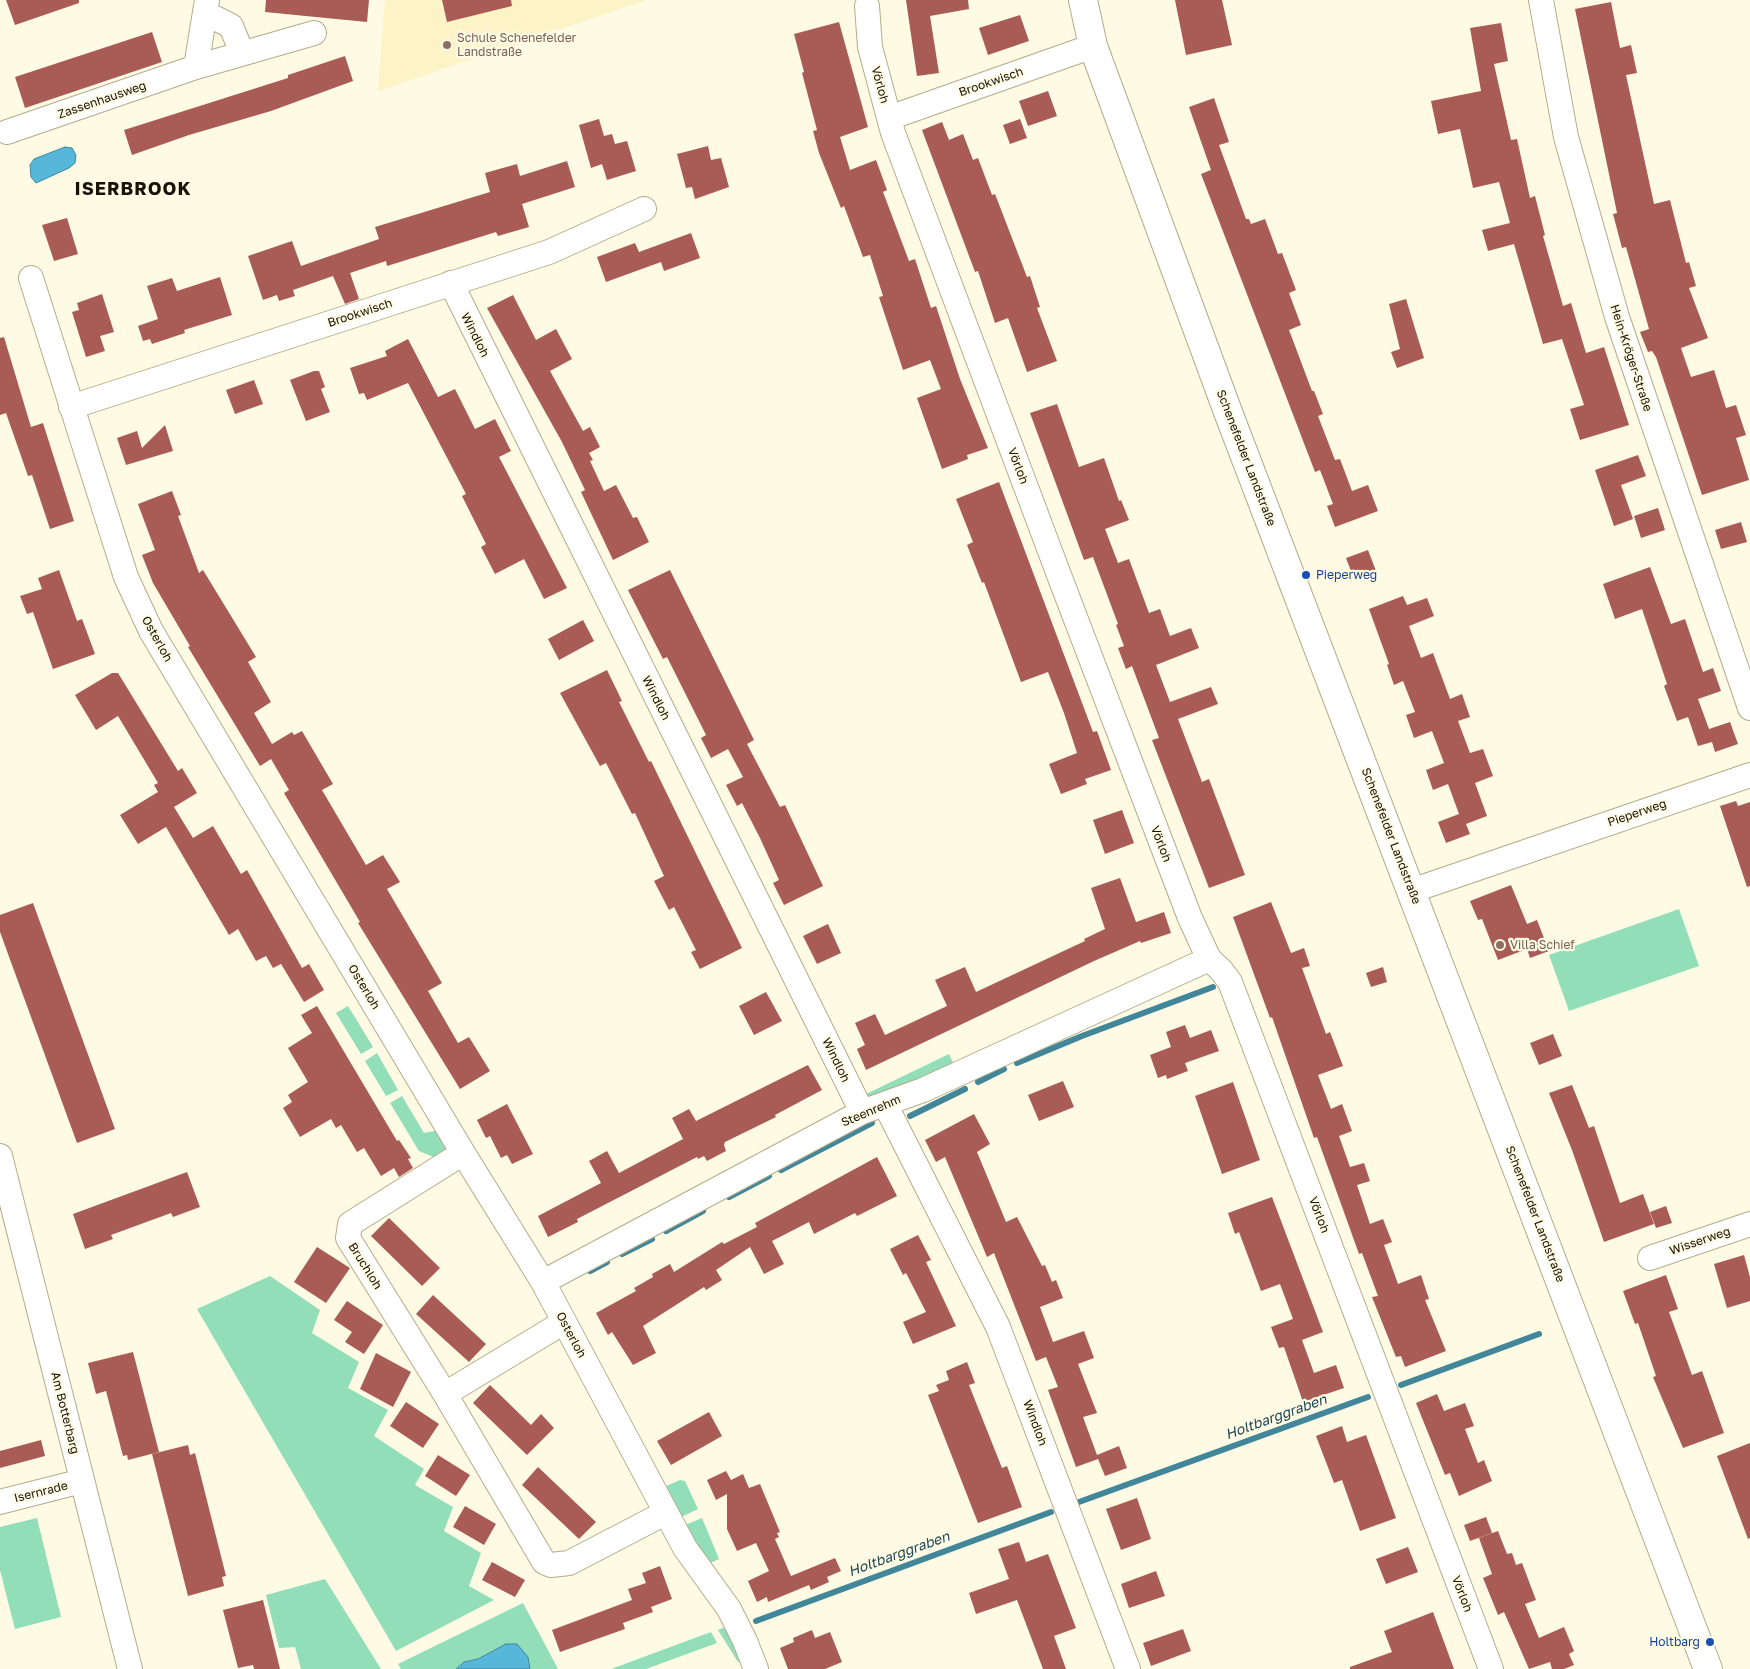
<!DOCTYPE html>
<html>
<head>
<meta charset="utf-8">
<style>
	body { margin:0 }
	canvas { display:block; background:#fefae4 }
</style>
</head>
<body>
<canvas width="1750" height="1669"></canvas>
<script>
const ctx = document.querySelector('canvas').getContext('2d');
ctx.lineJoin = 'round';
function fillPath(path, color) { ctx.fillStyle = color; ctx.fill(path, 'evenodd'); }
const toPath = rows => new Path2D(rows.map(r => 'M' + r).join(''));
function strokePath(path, color, width, dash) { ctx.strokeStyle = color; ctx.lineWidth = width; ctx.lineCap = dash ? 'butt' : 'round'; ctx.setLineDash(dash || []); ctx.stroke(path); }
function write(font, color, halo, rows, align = 'center') {
  ctx.font = font + ' "Golos Text",sans-serif'; ctx.lineWidth = 4.5; ctx.setLineDash([]); ctx.textBaseline = 'middle'; ctx.strokeStyle = halo; ctx.fillStyle = color; for (const [text, x, y, turn = 0] of rows) {
    ctx.save(); ctx.translate(x, y); ctx.rotate((+turn || 0) * Math.PI / 180); ctx.textAlign = isNaN(turn) ? turn : align; if (halo) ctx.strokeText(text, 0, 0); ctx.fillText(text, 0, 0); ctx.restore();
  }
}
fillPath(toPath([
	[385,0,647,0,378,91]
]), '#fcf3c7');
fillPath(toPath([
	[1679,909,1699,966,1569,1011,1549,955],
	[348,1006,373,1047,361,1054,336,1013],
	[377,1053,398,1090,386,1096,365,1061],
	[949,1054,954,1065,919,1082,869,1098,864,1095],
	[402,1096,424,1133,439,1130,447,1144,447,1151,441,1160,419,1151,390,1103],
	[270,1276,320,1310,312,1333,359,1362,348,1388,388,1410,374,1436,424,1469,415,1485,453,1507,444,1531,481,1553,469,1586,494,1600,396,1651,197,1309],
	[680,1480,685,1481,698,1509,679,1518,664,1487],
	[37,1518,61,1617,15,1629,0,1570,0,1527],
	[702,1518,719,1559,708,1564,683,1526],
	[325,1579,381,1669,301,1669,295,1647,279,1648,266,1595],
	[523,1603,558,1669,530,1669,528,1657,492,1652,478,1659,464,1662,456,1669,401,1669,398,1664],
	[728,1626,743,1660,738,1662,718,1630],
	[711,1632,717,1643,646,1669,611,1669]
]), '#91deb9');
const water = toPath([
	[65,147,72,148,76,155,75,163,69,168,36,183,31,177,30,165,34,159,65,147],
	[506,1644,517,1644,528,1657,530,1669,456,1669,464,1662,478,1659,506,1644]
]);
fillPath(water, '#56b7da');
strokePath(water, '#42869a', 1);
strokePath(toPath([
	[1017,1063,1082,1036,1213,987],
	[978,1082,1004,1069],
	[910,1116,965,1089],
	[781,1170,872,1123],
	[729,1197,769,1176],
	[666,1231,703,1211],
	[622,1254,652,1239],
	[590,1271,607,1262],
	[1401,1385,1539,1334],
	[1079,1502,1368,1397],
	[756,1621,1051,1512]
]), '#42869a', 6);
fillPath(toPath([
	[6,0,79,0,79,3,15,25],
	[266,0,369,0,367,22,265,12],
	[442,0,511,0,512,6,447,22],
	[906,0,968,0,969,9,930,16,939,73,917,76],
	[1175,0,1222,0,1232,45,1186,55],
	[1611,2,1620,48,1631,45,1637,73,1626,75,1654,204,1670,200,1686,263,1689,262,1696,286,1689,288,1708,338,1681,348,1691,377,1714,370,1726,408,1736,405,1746,435,1736,438,1749,480,1702,495,1656,357,1652,351,1648,352,1640,332,1649,329,1626,247,1622,248,1613,214,1617,213,1575,9],
	[1020,15,1029,41,988,55,979,28],
	[839,22,868,127,840,137,850,170,876,160,887,190,883,192,909,261,915,259,931,308,936,306,960,379,988,448,967,455,968,459,942,469,917,398,941,389,930,360,903,370,879,297,883,296,870,255,863,257,844,206,841,208,819,153,813,131,817,130,802,73,804,72,794,34],
	[1501,23,1508,61,1494,64,1511,140,1517,139,1530,198,1535,196,1545,235,1543,236,1563,306,1571,303,1586,353,1604,347,1629,425,1580,440,1570,409,1584,405,1562,339,1543,344,1514,244,1488,251,1482,230,1510,223,1499,182,1473,188,1460,129,1438,134,1431,101,1481,91,1470,28],
	[152,32,162,62,25,108,15,77],
	[345,56,353,81,271,111,189,135,132,155,124,130,288,78,288,75],
	[1048,91,1057,116,1028,126,1019,101],
	[1214,98,1229,142,1219,145,1246,219,1249,219,1251,224,1265,219,1278,254,1282,253,1296,290,1289,293,1301,325,1289,330,1312,391,1314,391,1323,414,1318,416,1335,460,1340,459,1352,491,1368,485,1378,511,1335,527,1327,506,1333,504,1320,470,1315,472,1201,174,1211,170,1189,107],
	[599,119,604,136,612,134,615,144,627,141,636,171,607,180,602,164,591,168,579,125],
	[1020,119,1027,138,1010,144,1003,125],
	[942,122,949,140,963,134,973,160,978,158,992,195,995,194,1027,277,1030,276,1040,307,1037,308,1057,361,1027,372,1008,318,995,323,978,271,975,272,922,130],
	[708,146,711,160,721,158,729,187,695,199,692,187,686,188,677,154],
	[567,161,575,187,522,204,529,227,498,236,496,232,387,266,386,261,350,273,359,299,345,304,333,276,293,290,295,296,279,301,277,295,263,300,248,256,292,241,301,266,379,239,375,227,490,192,485,173,517,164,520,176],
	[67,218,78,254,54,261,42,225],
	[691,233,700,258,664,271,661,262,606,282,597,257,635,243,639,252],
	[220,277,232,315,184,330,185,333,152,344,150,339,143,341,138,326,158,319,147,286,172,278,177,291],
	[102,294,114,332,100,336,105,351,86,357,72,312,79,310,77,303],
	[513,295,536,340,556,329,572,359,550,371,583,431,590,427,600,447,589,453,593,460,590,461,604,491,616,485,633,518,637,517,649,542,613,560,581,492,585,490,562,442,487,308],
	[1406,299,1424,358,1397,368,1391,352,1400,349,1389,304],
	[4,337,31,427,43,423,74,521,50,529,32,475,28,476,6,413,0,415,0,338],
	[408,339,438,397,455,389,475,429,495,419,511,451,499,457,567,588,544,599,524,559,495,574,481,547,486,544,462,496,466,494,408,383,367,400,364,393,359,394,350,368,387,356,385,351],
	[314,371,319,371,325,387,321,389,330,412,306,421,290,380],
	[254,380,263,404,235,414,226,390],
	[1057,404,1079,467,1104,458,1119,501,1121,500,1129,520,1105,529,1118,563,1129,559,1149,613,1160,609,1170,636,1191,628,1199,648,1156,665,1170,702,1211,687,1218,704,1178,719,1202,782,1209,779,1245,875,1209,888,1152,740,1159,738,1132,666,1126,669,1118,648,1124,646,1116,625,1118,624,1093,557,1084,560,1030,413],
	[165,425,173,451,126,465,117,438,137,431,142,448],
	[1638,455,1646,476,1621,485,1633,519,1614,526,1595,470],
	[999,482,1093,732,1097,731,1111,770,1085,779,1087,784,1061,794,1049,764,1077,753,1064,713,1048,672,1021,682,984,582,982,583,967,545,973,542,956,499],
	[172,491,181,515,178,516,199,573,203,570,256,657,248,662,271,702,254,713,272,744,292,732,294,735,302,731,333,784,322,790,366,865,383,855,400,882,387,889,442,983,428,991,458,1043,469,1037,490,1071,460,1089,358,923,360,922,284,793,289,790,271,759,260,766,188,647,190,646,153,583,142,555,155,550,138,504],
	[1658,508,1665,530,1641,538,1634,516],
	[1741,522,1747,542,1721,549,1715,530],
	[1368,550,1376,571,1354,579,1346,558],
	[1650,567,1671,624,1685,619,1703,672,1713,668,1721,691,1698,699,1709,729,1730,722,1738,744,1715,752,1712,742,1698,746,1688,717,1677,721,1664,686,1667,684,1642,609,1615,619,1603,584],
	[59,570,77,621,82,619,95,654,53,669,33,612,27,614,20,596,42,589,38,578],
	[670,570,754,740,747,744,780,807,785,805,823,886,784,905,773,883,779,880,760,838,742,803,737,806,726,785,743,777,728,749,711,758,701,738,706,735,667,657,663,659,628,590],
	[1403,596,1407,605,1427,598,1434,616,1409,626,1421,658,1433,653,1450,699,1462,694,1470,717,1458,721,1470,753,1483,749,1493,776,1475,783,1487,816,1466,824,1470,834,1446,843,1438,822,1459,814,1448,784,1433,790,1426,770,1444,763,1432,731,1414,738,1406,715,1415,712,1403,681,1394,685,1387,665,1389,664,1369,609],
	[583,620,594,641,559,660,548,639],
	[607,670,622,701,619,702,649,762,651,761,742,948,700,969,691,952,696,950,674,907,669,910,654,881,664,876,635,813,632,814,606,763,600,766,560,693],
	[112,673,118,673,178,771,182,768,197,793,174,807,193,838,213,826,241,874,247,870,302,968,309,964,324,990,304,1002,281,964,273,968,266,956,256,961,238,929,229,935,166,827,138,844,120,815,158,792,154,785,158,783,118,716,96,730,75,695],
	[1736,801,1738,806,1750,802,1750,886,1747,887,1720,806],
	[1122,810,1134,843,1105,854,1093,820],
	[1120,878,1136,922,1164,912,1171,933,1141,943,1140,941,1094,961,866,1070,857,1049,865,1045,855,1023,875,1014,885,1035,947,1006,935,980,965,967,976,992,1085,941,1084,939,1105,929,1091,888],
	[1511,885,1527,924,1537,920,1549,951,1530,958,1527,949,1498,960,1482,919,1478,920,1470,901],
	[1271,902,1291,953,1304,948,1310,966,1302,968,1326,1034,1330,1032,1343,1066,1318,1075,1331,1109,1342,1104,1352,1131,1339,1136,1350,1167,1364,1163,1370,1181,1357,1185,1370,1224,1383,1219,1392,1242,1384,1245,1398,1284,1421,1275,1429,1299,1425,1300,1446,1351,1405,1367,1401,1356,1396,1357,1372,1297,1378,1296,1362,1253,1359,1254,1317,1137,1314,1138,1272,1017,1270,1018,1233,917],
	[33,903,115,1129,77,1143,0,932,0,915],
	[828,924,841,953,817,964,803,936],
	[1383,967,1387,982,1371,987,1366,973],
	[766,992,782,1021,754,1035,739,1006],
	[317,1006,397,1141,399,1140,411,1158,408,1159,413,1168,399,1177,394,1168,381,1176,364,1148,357,1152,341,1125,336,1128,331,1119,300,1137,283,1108,292,1102,288,1095,308,1082,288,1048,312,1033,301,1015],
	[1185,1025,1190,1038,1211,1030,1219,1051,1185,1063,1188,1071,1167,1079,1166,1075,1158,1078,1150,1055,1171,1047,1166,1032],
	[1553,1034,1562,1056,1539,1065,1530,1043],
	[808,1065,822,1090,775,1115,776,1117,725,1142,724,1145,726,1151,707,1161,704,1156,698,1159,697,1157,577,1219,578,1222,548,1237,538,1216,601,1183,589,1161,607,1151,619,1173,683,1139,672,1118,689,1109,696,1121],
	[1063,1081,1074,1107,1039,1121,1028,1095],
	[1233,1082,1260,1160,1222,1174,1195,1096],
	[1572,1085,1589,1128,1594,1126,1620,1203,1643,1194,1654,1224,1604,1242,1572,1150,1549,1093],
	[507,1104,533,1154,512,1164,507,1155,501,1158,490,1136,486,1138,477,1120],
	[974,1114,990,1144,977,1152,1006,1222,1017,1217,1042,1266,1045,1265,1052,1282,1056,1280,1063,1298,1040,1307,1053,1342,1084,1331,1094,1358,1078,1364,1097,1413,1083,1417,1097,1455,1119,1446,1127,1468,1105,1476,1098,1459,1076,1467,1048,1390,1058,1387,1046,1357,1036,1361,994,1253,987,1257,945,1157,936,1162,925,1140],
	[877,1157,897,1196,857,1216,855,1213,814,1234,809,1222,772,1241,784,1264,764,1274,750,1247,716,1270,722,1280,706,1290,704,1287,643,1326,656,1353,633,1365,612,1332,608,1335,596,1313,636,1291,634,1288,653,1277,652,1274,670,1264,674,1272,722,1242,724,1244,757,1227,755,1223],
	[187,1172,200,1207,173,1217,171,1213,111,1235,113,1239,85,1249,73,1214],
	[1272,1197,1323,1332,1302,1340,1314,1373,1336,1365,1344,1388,1303,1402,1284,1347,1279,1348,1271,1327,1293,1319,1280,1284,1261,1291,1239,1232,1235,1234,1228,1213],
	[1666,1206,1672,1223,1656,1228,1650,1212],
	[389,1218,440,1268,422,1286,371,1236],
	[918,1235,931,1260,926,1262,956,1326,913,1344,903,1322,926,1312,906,1273,903,1275,890,1249],
	[317,1247,350,1268,326,1303,294,1282],
	[1744,1255,1750,1277,1750,1301,1727,1308,1714,1264],
	[1666,1275,1678,1309,1669,1312,1692,1375,1702,1371,1724,1433,1683,1448,1653,1377,1656,1376,1638,1323,1635,1324,1623,1291],
	[433,1295,486,1344,469,1362,416,1314],
	[347,1301,383,1325,364,1354,345,1342,352,1332,334,1320],
	[133,1352,159,1452,128,1460,127,1455,123,1456,106,1391,96,1394,88,1363],
	[376,1353,411,1372,393,1407,360,1389],
	[967,1362,975,1383,969,1385,1002,1468,1007,1466,1022,1507,978,1523,928,1395,939,1391,936,1385,949,1380,946,1371],
	[490,1385,531,1425,541,1414,554,1428,527,1455,473,1403],
	[1437,1394,1444,1411,1465,1403,1474,1426,1465,1429,1478,1463,1484,1460,1492,1481,1459,1496,1450,1473,1445,1475,1416,1403],
	[406,1402,439,1424,423,1448,390,1426],
	[709,1412,722,1436,671,1465,657,1441],
	[1342,1426,1347,1442,1366,1435,1396,1518,1360,1531,1342,1480,1334,1483,1316,1436],
	[41,1440,45,1456,0,1468,0,1451],
	[1750,1443,1750,1538,1748,1539,1717,1456],
	[188,1445,190,1455,195,1453,226,1576,222,1577,224,1586,188,1596,152,1454],
	[438,1455,470,1475,456,1496,425,1476],
	[538,1467,596,1522,579,1539,522,1485],
	[726,1471,731,1480,743,1474,749,1488,760,1484,780,1532,777,1533,779,1537,775,1539,791,1576,835,1558,841,1571,827,1577,829,1582,811,1590,809,1585,768,1602,767,1597,757,1602,748,1581,769,1571,756,1543,737,1551,727,1529,727,1494,716,1500,707,1480],
	[1137,1498,1151,1539,1121,1550,1106,1509],
	[465,1506,496,1524,484,1545,453,1527],
	[1486,1517,1492,1533,1470,1541,1464,1525],
	[1498,1531,1507,1554,1512,1553,1516,1565,1522,1563,1536,1600,1525,1604,1539,1638,1564,1627,1574,1651,1569,1654,1574,1665,1564,1669,1552,1669,1550,1662,1529,1669,1504,1612,1498,1615,1483,1578,1492,1574,1479,1538],
	[1019,1542,1026,1562,1048,1554,1076,1628,1054,1636,1066,1669,1043,1669,1017,1600,976,1614,969,1593,1009,1579,998,1549],
	[1408,1547,1418,1572,1386,1584,1376,1559],
	[492,1562,525,1580,515,1597,482,1580],
	[660,1566,672,1599,651,1607,653,1612,623,1623,625,1629,560,1652,552,1630,632,1600,628,1589,646,1583,642,1573],
	[1156,1571,1165,1596,1129,1608,1121,1584],
	[263,1600,280,1669,254,1669,253,1665,238,1668,223,1610],
	[1433,1612,1454,1669,1350,1669,1350,1667,1392,1652,1384,1631],
	[1183,1629,1191,1651,1151,1666,1143,1643],
	[812,1630,815,1638,830,1632,842,1662,825,1669,788,1669,780,1648,794,1642,793,1638]
]), '#a95b56');
const street = toPath([
	[1541,0,1566,137,1617,317,1750,708],
	[867,6,870,47,893,133,1059,575,1190,918,1209,959,1221,970,1230,982,1491,1669],
	[205,13,231,26,242,53],
	[196,67,207,0],
	[889,118,1093,46],
	[7,132,196,67,314,33],
	[31,278,126,577,151,631,463,1153,543,1282,685,1548,729,1609,745,1641,756,1669],
	[451,283,862,1112],
	[71,407,549,252,644,209],
	[1411,891,1750,775],
	[885,1104,998,1327,1128,1669],
	[463,1153,350,1224,348,1238,445,1394,544,1562,551,1565,569,1563,665,1513],
	[0,1156,130,1669],
	[1650,1258,1750,1224],
	[543,1282,862,1112,923,1090,1209,959],
	[445,1394,564,1322],
	[0,1502,82,1481]
]);
const secondary = toPath([
	[1083,0,1093,46,1228,412,1708,1669]
]);
strokePath(street, '#b3ac8a', 26);
strokePath(secondary, '#b3ac8a', 30);
strokePath(street, '#fff', 24);
strokePath(secondary, '#fff', 28);
for (const [x, y, r, color] of [
	[447,45,5,"#8d6e63"],
	[1306,575,5,"#1a4fb4"],
	[1500,945,5,"#8d6e63"],
	[1710,1642,5,"#1a4fb4"]
]) { const dot = new Path2D(); dot.arc(x, y, r, 0, 2 * Math.PI); ctx.fillStyle = color; ctx.fill(dot); strokePath(dot, '#fefae4', 2); }
write('12px', '#785e54', '#fefae4', [
	["Schule Schenefelder",457,38],
	["Landstraße",457,52],
	["Villa Schief",1510,945]
], 'left');
write('12px', '#151206', '#fefae4', [
	["Brookwisch",991,82,-19],
	["Vörloh",880,85,75],
	["Zassenhausweg",102,100,-19],
	["Brookwisch",360,313,-18],
	["Windloh",475,335,63],
	["Hein-Kröger-Straße",1631,358,72],
	["Schenefelder Landstraße",1246,458,69],
	["Vörloh",1018,466,69],
	["Osterloh",157,639,61],
	["Windloh",656,698,63],
	["Pieperweg",1637,813,-19],
	["Schenefelder Landstraße",1391,836,69],
	["Vörloh",1161,844,69],
	["Osterloh",364,987,59],
	["Windloh",836,1060,64],
	["Steenrehm",871,1111,-23],
	["Schenefelder Landstraße",1535,1214,69],
	["Vörloh",1319,1215,69],
	["Wisserweg",1700,1241,-19],
	["Bruchloh",365,1266,58],
	["Osterloh",571,1335,62],
	["Am Botterbarg",65,1413,76],
	["Windloh",1035,1423,69],
	["Isernrade",41,1492,-14],
	["Vörloh",1462,1594,69]
]);
write('12px', '#164399', '#fefae4', [
	["Pieperweg",1316,575],
	["Holtbarg",1700,1642,"right"]
], 'left');
write('italic 14px', '#1c4655', '#fefae4', [
	["Holtbarggraben",1276,1417,-20],
	["Holtbarggraben",899,1554,-20]
]);
ctx.letterSpacing = '1px';
write('bold 18px', '#151206', '#fefae4', [
	["ISERBROOK",133,189]
]);
ctx.letterSpacing = '0px';
</script>
</body>
</html>
